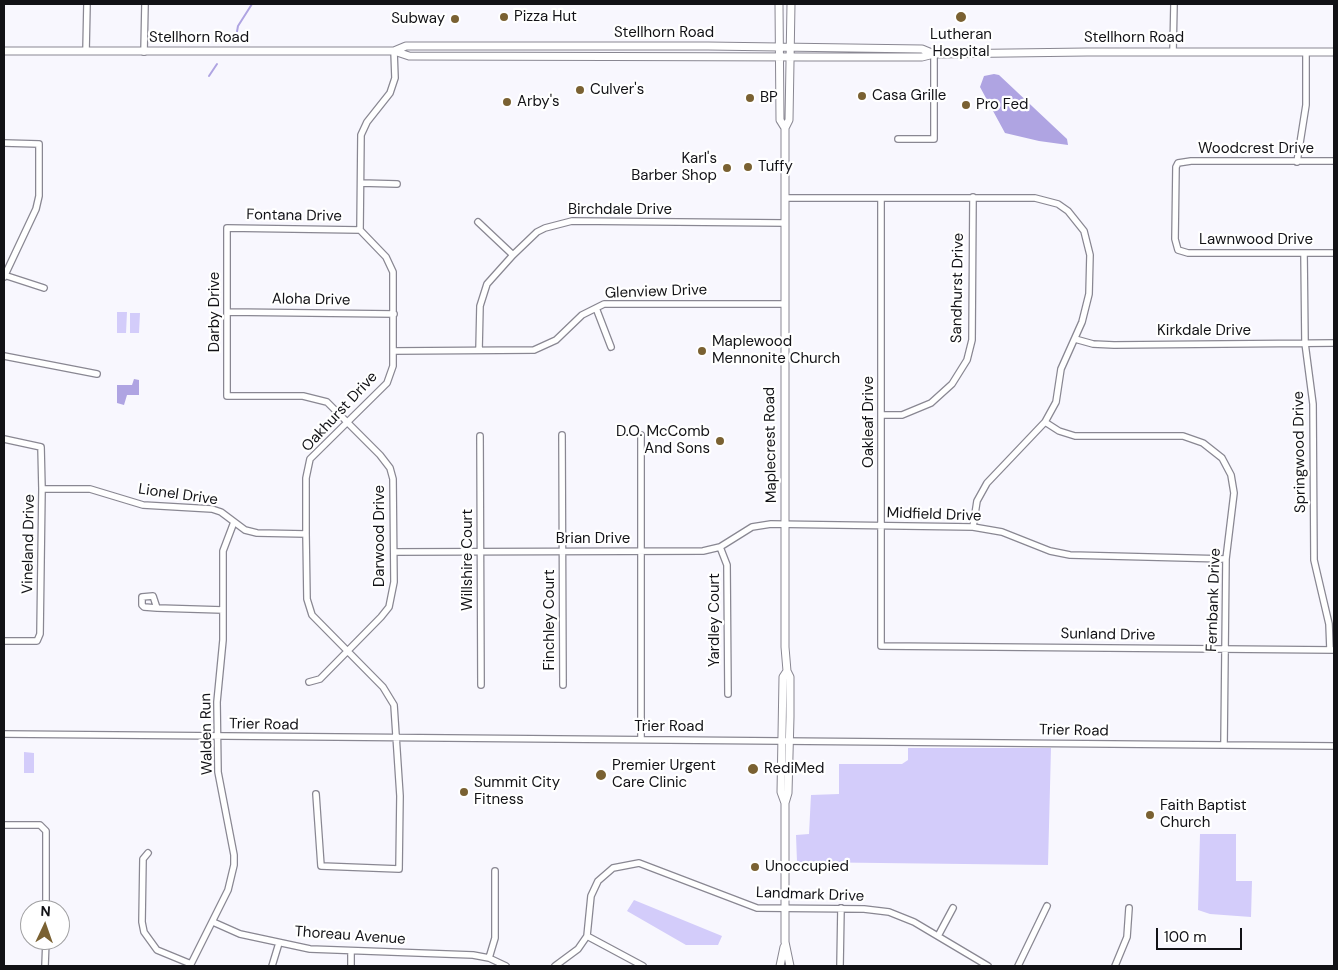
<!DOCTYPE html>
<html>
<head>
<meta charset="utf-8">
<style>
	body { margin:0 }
	#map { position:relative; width:1338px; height:970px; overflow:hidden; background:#f8f7fe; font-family:"DM Sans",sans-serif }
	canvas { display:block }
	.frame { position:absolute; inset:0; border:5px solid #121216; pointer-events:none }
	.north { position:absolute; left:20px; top:900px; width:50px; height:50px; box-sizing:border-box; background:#fff; border:1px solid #a0a0a2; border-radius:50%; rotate:3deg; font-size:14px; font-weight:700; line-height:20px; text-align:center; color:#121216 }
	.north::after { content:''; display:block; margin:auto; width:18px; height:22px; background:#7a6132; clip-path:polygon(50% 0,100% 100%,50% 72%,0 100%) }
	.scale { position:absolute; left:1156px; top:928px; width:86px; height:22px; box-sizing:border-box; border:2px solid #121216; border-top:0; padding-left:6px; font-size:15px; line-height:18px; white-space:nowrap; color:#121216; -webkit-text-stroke:4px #fff; paint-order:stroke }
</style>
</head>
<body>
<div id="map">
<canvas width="1338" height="970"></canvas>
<div class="frame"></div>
<div class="north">N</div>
<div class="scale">100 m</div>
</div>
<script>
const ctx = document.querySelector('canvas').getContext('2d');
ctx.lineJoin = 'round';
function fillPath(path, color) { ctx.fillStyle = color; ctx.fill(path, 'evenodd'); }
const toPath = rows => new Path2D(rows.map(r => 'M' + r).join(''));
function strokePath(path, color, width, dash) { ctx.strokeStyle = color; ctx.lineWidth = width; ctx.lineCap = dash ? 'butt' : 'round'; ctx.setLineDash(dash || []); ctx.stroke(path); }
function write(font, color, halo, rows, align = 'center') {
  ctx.font = font + ' "DM Sans",sans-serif'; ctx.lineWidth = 4.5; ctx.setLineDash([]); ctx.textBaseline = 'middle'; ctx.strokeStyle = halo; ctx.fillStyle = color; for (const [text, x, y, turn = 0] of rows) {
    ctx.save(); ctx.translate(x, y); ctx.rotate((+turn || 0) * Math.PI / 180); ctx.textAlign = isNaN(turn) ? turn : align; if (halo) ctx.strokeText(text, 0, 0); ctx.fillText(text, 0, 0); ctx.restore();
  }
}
fillPath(toPath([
	[117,312,127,312,126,333,117,333],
	[130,313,140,313,139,333,130,333],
	[908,748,1051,748,1048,865,797,862,796,835,809,834,811,795,839,794,839,764,902,764,908,760],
	[24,752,34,753,34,773,24,773],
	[1200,834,1236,834,1236,881,1252,881,1251,917,1210,914,1198,910],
	[634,900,722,936,718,945,686,945,627,911]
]), '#d3ccfa');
fillPath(toPath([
	[994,74,999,75,1067,139,1068,145,1039,141,1005,133,980,87,984,76],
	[134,379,139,380,139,395,127,395,124,405,117,403,117,385,132,385]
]), '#afa4e2');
strokePath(toPath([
	[236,37,238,26,252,4],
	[209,76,217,64]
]), '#afa4e2', 2);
const minor = toPath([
	[86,51,87,4],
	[144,52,145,4],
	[1173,52,1174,4],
	[898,139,934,139,934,54],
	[4,143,39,144,39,196,36,209,4,277],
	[1334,161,1191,161,1178,163,1176,167,1175,239,1178,250,1188,253,1334,253],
	[1297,162,1306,105,1306,52],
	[361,183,397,184],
	[785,198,1035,198,1058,204,1068,211,1084,231,1090,255,1089,294,1082,322,1061,369,1056,402,1045,422,987,483,977,501,973,527],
	[881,198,881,646,1334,650],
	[478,222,513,255],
	[1304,253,1305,343,1313,404,1314,560,1329,624,1330,649],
	[4,275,44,288],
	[596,308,611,347],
	[227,312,394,314],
	[1075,339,1093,344,1114,345,1334,343],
	[479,350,480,306,487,284,513,255,537,232,545,228,572,221,784,223],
	[394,351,534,350,556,340,582,315,604,304,784,304],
	[4,356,97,374],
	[881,415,902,415,931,403,952,384,967,360,972,340,973,197],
	[1045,422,1059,431,1075,436,1183,436,1203,443,1222,458,1231,475,1234,493,1226,559,1224,745],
	[562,435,563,685],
	[641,435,641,739],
	[480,436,481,685],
	[4,439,41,447,42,489,40,634,37,641,4,641],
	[42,489,90,489,143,505,212,509,221,512,245,530,257,533,306,534],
	[720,547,727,565,728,694],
	[394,552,703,551,720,547,752,527,771,524,973,527,1002,532,1050,551,1070,555,1226,559],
	[157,608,144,607,142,605,142,597,153,596,157,608,223,610],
	[309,682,320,679,381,617,389,607,394,582,393,479,390,468,380,455,327,402,303,396,227,396,227,228,360,230],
	[4,734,1334,746],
	[316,794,321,866,399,869,400,796,394,705,383,687,312,615,307,599,306,534,306,478,310,459,387,383,393,366,393,272,386,257,360,230,361,135,367,122,390,93,395,78,394,51],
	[4,825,40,825,46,831,46,910],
	[148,853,143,859,142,922,144,932,157,950,191,964],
	[213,922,240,934,310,949,473,955,489,958,506,966],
	[587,936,643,966],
	[938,936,953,908],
	[489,958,495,938,495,871],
	[45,966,46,940],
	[190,966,228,890,234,865,234,855,218,772,217,702,223,640,223,551,234,522],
	[272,966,279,943],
	[351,966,351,951],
	[555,966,578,949,587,936,591,896,598,881,613,868,639,863,757,908,864,909,889,912,914,922,988,966],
	[840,966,841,908],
	[1018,966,1047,906],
	[1115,966,1127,937,1129,908]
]);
const major = toPath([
	[779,4,780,120,785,128],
	[4,51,394,51,409,56,810,57,922,57,934,54,1087,52,1334,52],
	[394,51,406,46,708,46,922,49,934,54],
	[787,671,783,677,781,792,785,803,785,942,790,966],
	[785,803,788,793,790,717,790,677,787,671,785,647,785,128,789,120,791,4],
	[780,966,784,947]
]);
strokePath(minor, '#898792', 8);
strokePath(major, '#898792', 9);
strokePath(minor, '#fff', 5.5);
strokePath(major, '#fff', 7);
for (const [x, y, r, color] of [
	[504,17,5,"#7a6132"],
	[961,17,6,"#7a6132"],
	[455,19,5,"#7a6132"],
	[580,90,5,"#7a6132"],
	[862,96,5,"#7a6132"],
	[750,98,5,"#7a6132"],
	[507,102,5,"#7a6132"],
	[966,105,5,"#7a6132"],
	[748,167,5,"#7a6132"],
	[727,168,5,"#7a6132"],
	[702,351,5,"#7a6132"],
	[720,441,5,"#7a6132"],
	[753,769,6,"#7a6132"],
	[601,775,6,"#7a6132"],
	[464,792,5,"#7a6132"],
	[1150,815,5,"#7a6132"],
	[755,867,5,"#7a6132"]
]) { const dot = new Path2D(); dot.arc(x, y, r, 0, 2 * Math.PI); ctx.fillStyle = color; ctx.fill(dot); strokePath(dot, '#fff', 2); }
write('15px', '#121216', '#fff', [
	["Pizza Hut",514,17],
	["Subway",445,19,"right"],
	["Lutheran",961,35,"center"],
	["Hospital",961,52,"center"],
	["Culver's",590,90],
	["Casa Grille",872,96],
	["BP",760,98],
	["Arby's",517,102],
	["Pro Fed",976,105],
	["Karl's",717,159,"right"],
	["Barber Shop",717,176,"right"],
	["Tuffy",758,167],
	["Maplewood",712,342],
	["Mennonite Church",712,359],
	["D.O. McComb",710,432,"right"],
	["And Sons",710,449,"right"],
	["Premier Urgent",612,766],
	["Care Clinic",612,783],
	["RediMed",764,769],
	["Summit City",474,783],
	["Fitness",474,800],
	["Faith Baptist",1160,806],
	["Church",1160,823],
	["Unoccupied",765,867]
], 'left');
write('15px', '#121216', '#fff', [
	["Stellhorn Road",664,33],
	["Stellhorn Road",199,38],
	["Stellhorn Road",1134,38],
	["Woodcrest Drive",1256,149],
	["Birchdale Drive",620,210],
	["Fontana Drive",294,216,1],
	["Lawnwood Drive",1256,240],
	["Sandhurst Drive",958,288,-89],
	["Glenview Drive",656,292,-2],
	["Aloha Drive",311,300,1],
	["Darby Drive",215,312,-90],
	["Kirkdale Drive",1204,331],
	["Oakhurst Drive",340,412,-47],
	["Oakleaf Drive",869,422,-90],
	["Maplecrest Road",771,445,-91],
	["Springwood Drive",1300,452,-91],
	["Lionel Drive",178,495,8],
	["Midfield Drive",934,515,2],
	["Darwood Drive",380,536,-90],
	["Brian Drive",593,539],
	["Vineland Drive",29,544,-89],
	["Willshire Court",468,560,-90],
	["Fernbank Drive",1214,600,-88],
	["Finchley Court",550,620,-90],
	["Yardley Court",715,620,-90],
	["Sunland Drive",1108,635,1],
	["Trier Road",264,725,1],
	["Trier Road",669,727],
	["Trier Road",1074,731,1],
	["Walden Run",207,734,-91],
	["Landmark Drive",810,895,2],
	["Thoreau Avenue",350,936,4]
]);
</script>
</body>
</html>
